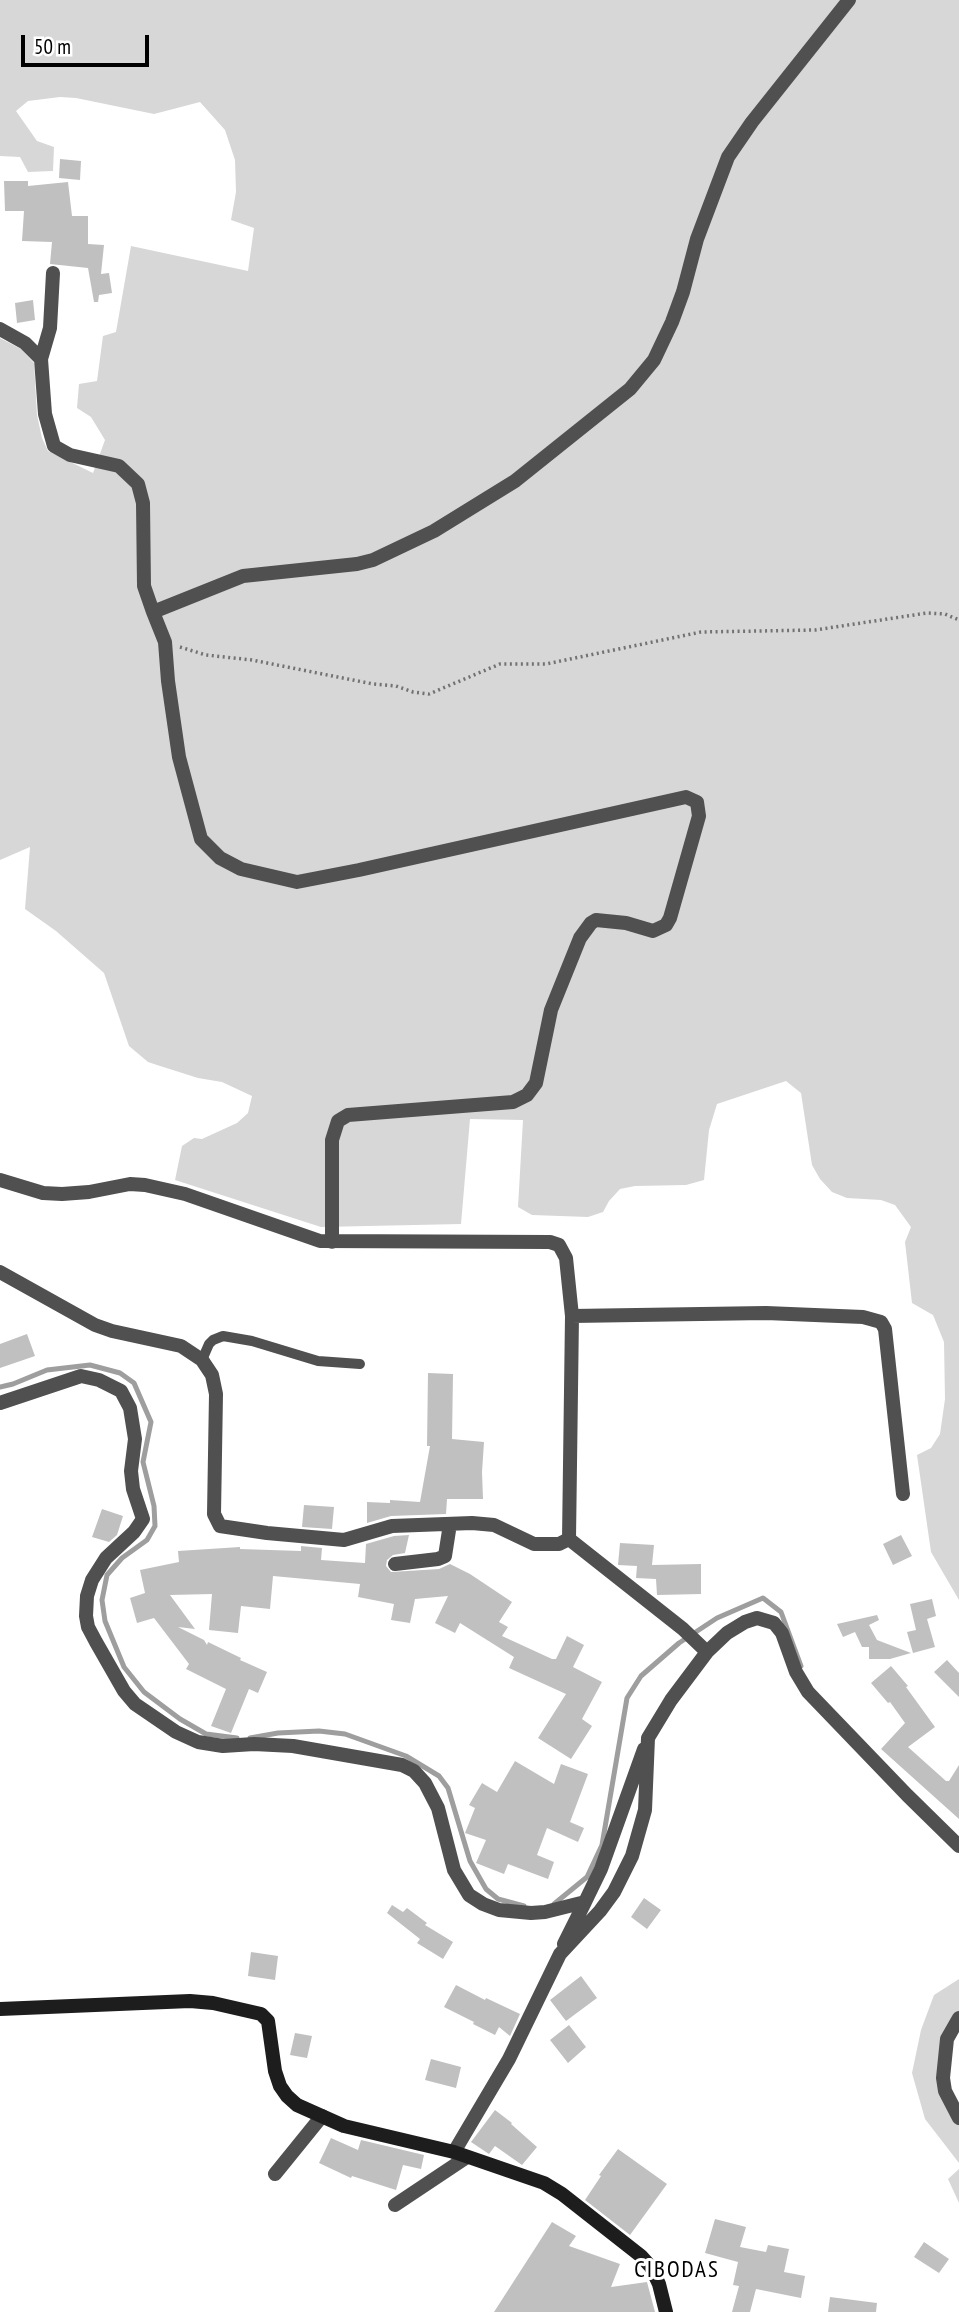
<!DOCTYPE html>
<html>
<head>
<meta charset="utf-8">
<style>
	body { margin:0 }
	#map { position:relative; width:959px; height:2312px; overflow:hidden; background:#fff; font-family:"PT Sans Narrow",sans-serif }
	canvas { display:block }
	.scale { position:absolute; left:21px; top:35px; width:128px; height:32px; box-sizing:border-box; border:4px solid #000; border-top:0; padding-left:9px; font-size:21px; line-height:24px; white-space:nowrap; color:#000; -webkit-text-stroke:5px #fff; paint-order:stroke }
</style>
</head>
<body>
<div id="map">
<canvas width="959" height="2312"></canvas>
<div class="scale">50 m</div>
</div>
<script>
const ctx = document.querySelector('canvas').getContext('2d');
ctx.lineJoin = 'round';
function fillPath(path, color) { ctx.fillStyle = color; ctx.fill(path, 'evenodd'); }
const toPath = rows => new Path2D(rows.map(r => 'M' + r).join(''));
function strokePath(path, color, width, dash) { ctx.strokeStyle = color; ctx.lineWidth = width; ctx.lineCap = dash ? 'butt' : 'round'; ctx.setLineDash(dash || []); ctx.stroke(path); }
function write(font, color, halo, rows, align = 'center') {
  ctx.font = font + ' "PT Sans Narrow",sans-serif'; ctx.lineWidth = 6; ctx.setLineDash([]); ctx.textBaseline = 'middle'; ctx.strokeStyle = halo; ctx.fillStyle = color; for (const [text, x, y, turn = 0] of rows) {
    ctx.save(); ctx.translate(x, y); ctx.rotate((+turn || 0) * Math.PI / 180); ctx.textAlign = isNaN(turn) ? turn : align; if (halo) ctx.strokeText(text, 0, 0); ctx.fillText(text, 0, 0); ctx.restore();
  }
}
fillPath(toPath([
	[0,0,959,0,959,1600,931,1552,917,1455,931,1448,940,1434,945,1399,944,1342,933,1315,912,1303,905,1242,911,1227,895,1205,881,1200,847,1198,832,1192,820,1179,812,1165,801,1093,786,1081,717,1104,709,1130,704,1180,686,1185,635,1186,620,1189,609,1201,603,1212,588,1217,532,1215,518,1207,523,1120,470,1119,461,1224,321,1227,175,1180,182,1146,194,1138,202,1139,237,1123,248,1113,252,1096,222,1082,198,1078,157,1065,148,1062,129,1046,104,973,56,931,25,909,30,847,0,860,0,338,21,349,34,363,37,415,42,438,48,451,93,473,105,440,91,417,77,408,79,384,97,381,103,336,116,332,131,246,248,271,254,228,231,220,236,192,235,160,225,130,200,102,154,114,76,98,60,97,28,101,16,111,37,141,54,147,53,171,28,172,20,157,0,156],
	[959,1979,959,2013,941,2078,959,2123,959,2163,925,2119,912,2073,921,2030,934,1995],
	[959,2169,959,2203,948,2179]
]), '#d7d7d7');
strokePath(toPath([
	[0,1387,13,1384,47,1370,90,1365,120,1373,134,1383,151,1422,143,1462,154,1506,155,1526,147,1540,122,1558,107,1575,102,1600,105,1621,124,1667,144,1692,180,1719,206,1734,237,1738],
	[250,1738,278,1733,319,1731,345,1734,406,1756,439,1776,448,1788,470,1861,486,1889,498,1899,524,1906],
	[554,1904,587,1877,602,1845,627,1698,641,1676,679,1643,717,1618,763,1598,781,1612,801,1666]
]), '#9e9e9e', 5);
fillPath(toPath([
	[60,159,81,161,80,180,59,178],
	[4,181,28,181,28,186,68,182,72,216,88,216,88,244,104,245,101,274,109,273,112,293,99,295,98,302,94,302,88,268,50,264,52,242,22,241,24,211,5,211],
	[33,300,35,320,17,323,15,303],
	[27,1334,35,1356,0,1368,0,1344],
	[428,1373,453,1374,452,1439,484,1442,482,1472,483,1499,447,1499,446,1514,391,1516,367,1523,367,1502,390,1503,390,1500,420,1502,430,1446,427,1446],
	[304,1505,334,1507,332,1529,302,1527],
	[102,1509,123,1516,117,1535,109,1542,92,1537],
	[409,1535,405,1553,393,1555,387,1560,386,1566,391,1572,439,1569,450,1564,470,1574,512,1602,499,1622,508,1627,502,1636,552,1659,556,1659,567,1636,584,1645,573,1667,602,1682,582,1719,592,1726,571,1759,538,1738,566,1694,509,1668,514,1657,460,1623,455,1633,435,1623,448,1596,415,1599,410,1623,391,1620,394,1604,358,1597,360,1584,273,1576,270,1609,241,1606,238,1633,209,1630,212,1594,170,1595,195,1629,178,1627,204,1640,207,1645,208,1642,241,1658,240,1660,267,1672,258,1693,249,1689,231,1733,211,1726,226,1689,186,1669,189,1664,154,1618,137,1623,130,1598,145,1593,140,1570,179,1562,178,1551,240,1547,240,1549,301,1551,301,1546,322,1548,321,1560,365,1563,366,1544,394,1536],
	[901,1535,912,1556,893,1565,883,1544],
	[620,1543,654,1545,652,1565,701,1564,701,1594,657,1595,656,1579,636,1578,637,1566,618,1565],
	[932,1599,936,1616,927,1619,935,1647,913,1653,907,1632,916,1630,910,1604],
	[877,1615,879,1620,869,1625,877,1640,911,1653,890,1659,869,1659,869,1647,862,1647,855,1632,843,1637,837,1624],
	[947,1660,959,1673,959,1697,934,1672],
	[891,1666,908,1686,906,1687,935,1727,908,1747,946,1781,949,1781,959,1765,959,1819,881,1749,905,1723,890,1702,888,1703,871,1683],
	[515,1761,554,1784,561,1764,588,1774,570,1822,584,1828,578,1842,547,1828,537,1855,554,1862,548,1879,508,1864,504,1874,476,1863,486,1840,465,1833,475,1808,469,1805,482,1783,497,1792],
	[644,1898,661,1910,647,1929,631,1917],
	[392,1905,403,1912,407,1908,427,1923,425,1925,453,1942,443,1959,417,1943,420,1939,387,1913],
	[251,1952,278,1956,275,1980,248,1976],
	[581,1976,597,1998,566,2021,550,2000],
	[456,1985,485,2000,486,1998,520,2014,510,2036,499,2027,495,2035,473,2024,474,2022,444,2007],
	[569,2025,586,2047,568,2063,550,2040],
	[295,2033,312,2036,307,2058,290,2055],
	[431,2059,461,2067,456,2088,425,2080],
	[495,2110,512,2123,511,2124,537,2147,522,2165,495,2146,489,2154,471,2142],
	[331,2138,358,2150,361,2140,424,2155,421,2169,403,2165,396,2190,352,2176,351,2178,319,2163],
	[618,2149,667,2184,630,2235,585,2200,601,2176,599,2175],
	[715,2219,746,2227,740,2247,766,2252,768,2245,789,2249,784,2272,805,2276,801,2298,756,2289,750,2312,732,2312,739,2286,733,2285,738,2262,705,2253],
	[552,2222,576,2236,569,2246,620,2264,611,2287,647,2282,655,2312,494,2312],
	[924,2242,949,2259,939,2273,914,2257],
	[830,2297,877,2303,876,2312,828,2312]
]), '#c0c0c0');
strokePath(toPath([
	[180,647,206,655,252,660,373,684,396,686,413,692,429,694,500,664,546,664,701,632,815,630,927,613,945,614,959,620]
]), '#727272', 3.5, [2, 3.5]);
strokePath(toPath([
	[202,1360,209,1344,213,1340,223,1336,252,1341,318,1361,360,1364]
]), '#505050', 10);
strokePath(toPath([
	[0,329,25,343,41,359,45,414,54,446,70,455,119,466,138,484,143,503,144,586,153,612,243,576,357,564,373,560,434,531,515,481,630,389,654,360,672,322,683,292,697,239,728,157,752,122,849,0],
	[41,359,50,328,53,273],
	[153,612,165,642,168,681,179,757,201,839,220,858,241,869,297,882,359,870,686,797,697,802,699,816,670,918,666,925,653,931,626,923,596,920,591,923,580,938,551,1010,536,1083,527,1095,513,1102,348,1115,338,1121,332,1140,332,1242],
	[0,1180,43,1193,62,1194,89,1192,130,1184,145,1185,185,1194,320,1241,550,1242,559,1245,566,1258,572,1316,569,1539],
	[0,1272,95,1325,112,1331,181,1346,202,1360,212,1375,216,1394,214,1514,220,1526,267,1533,344,1540,392,1526,472,1523,494,1525,534,1544,559,1544,569,1539,683,1629,707,1652,671,1700,648,1738,645,1810,632,1856,614,1892,600,1911,560,1954,509,2059,454,2152],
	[572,1316,766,1313,863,1317,881,1322,885,1329,903,1494],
	[0,1403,81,1376,99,1380,121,1391,130,1408,135,1439,131,1471,133,1489,143,1519,134,1532,106,1558,92,1580,87,1596,86,1616,88,1627,96,1642,124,1691,135,1704,176,1732,198,1742,223,1746,254,1744,293,1746,402,1765,414,1771,425,1783,438,1808,454,1870,469,1895,483,1904,499,1910,531,1913,545,1912,585,1902,601,1869,644,1749],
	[395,1564,438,1559,445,1556,450,1524],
	[707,1652,727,1633,745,1622,757,1618,774,1623,782,1633,796,1672,808,1692,907,1795,959,1846],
	[564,1944,585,1902],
	[959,2018,947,2039,943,2078,945,2091,959,2118],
	[275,2174,322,2116],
	[395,2205,467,2157]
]), '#505050', 14);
strokePath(toPath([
	[0,2009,190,2001,213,2003,261,2014,268,2021,275,2071,280,2086,287,2096,297,2105,344,2126,454,2152,544,2183,562,2194,641,2256,651,2267,659,2284,666,2312]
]), '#1d1d1d', 14);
ctx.letterSpacing = '2px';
write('23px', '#000', '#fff', [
	["CIBODAS",677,2270]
]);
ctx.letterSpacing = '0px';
</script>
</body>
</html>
